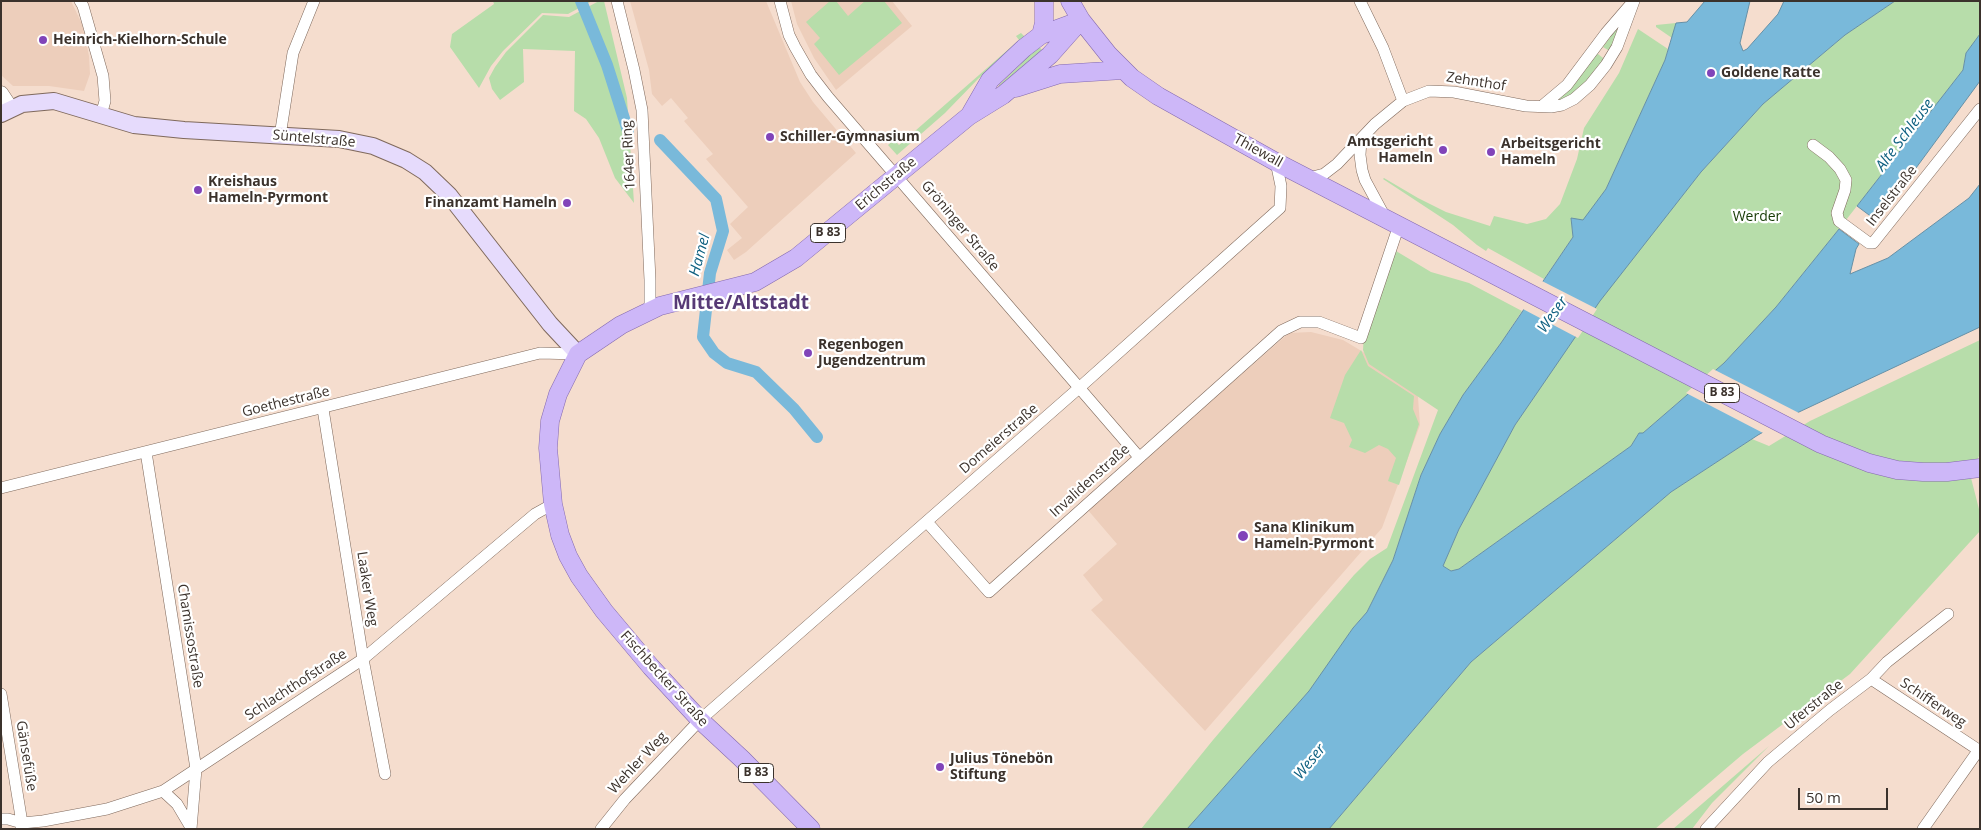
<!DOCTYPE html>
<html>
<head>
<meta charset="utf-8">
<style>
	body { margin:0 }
	#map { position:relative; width:1981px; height:830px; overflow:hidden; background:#f5ddce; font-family:"Open Sans",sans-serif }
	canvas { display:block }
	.frame { position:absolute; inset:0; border:2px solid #3b322c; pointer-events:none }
	.scale { position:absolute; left:1798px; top:788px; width:90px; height:22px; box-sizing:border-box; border:2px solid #3b322c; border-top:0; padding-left:6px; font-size:15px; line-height:18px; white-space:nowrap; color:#3b322c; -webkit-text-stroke:4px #fff; paint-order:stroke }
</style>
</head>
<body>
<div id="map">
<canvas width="1981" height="830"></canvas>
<div class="frame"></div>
<div class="scale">50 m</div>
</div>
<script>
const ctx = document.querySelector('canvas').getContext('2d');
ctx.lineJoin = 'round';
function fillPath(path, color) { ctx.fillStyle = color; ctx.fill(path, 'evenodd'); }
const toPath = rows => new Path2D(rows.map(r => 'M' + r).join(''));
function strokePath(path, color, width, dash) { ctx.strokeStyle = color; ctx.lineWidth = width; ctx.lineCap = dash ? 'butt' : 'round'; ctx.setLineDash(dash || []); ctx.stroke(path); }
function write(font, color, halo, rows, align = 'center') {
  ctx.font = font + ' "Open Sans",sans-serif'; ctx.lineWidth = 4.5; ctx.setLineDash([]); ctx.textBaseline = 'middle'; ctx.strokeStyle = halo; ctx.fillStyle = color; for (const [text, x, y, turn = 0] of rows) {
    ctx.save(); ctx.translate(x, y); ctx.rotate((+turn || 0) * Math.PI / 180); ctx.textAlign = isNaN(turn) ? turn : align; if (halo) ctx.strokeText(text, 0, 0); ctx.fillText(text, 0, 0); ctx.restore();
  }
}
fillPath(toPath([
	[1,1,71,1,82,24,89,56,90,74,84,91,49,86,13,86,1,75],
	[630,1,766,1,800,82,813,102,856,153,746,252,734,260,727,250,742,238,730,224,748,207,706,159,713,154,684,121,688,118,671,98,662,106,652,94,649,70],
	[791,1,892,1,912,26,836,90,814,58,797,24],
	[1311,332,1343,340,1417,384,1420,425,1382,528,1205,731,1091,610,1103,600,1083,575,1117,544,1087,509,1289,333]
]), '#edcebb');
fillPath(toPath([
	[493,1,592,1,568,14,542,13,503,51,491,66,479,88,450,47,452,34,494,4],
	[599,1,604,1,627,98,634,203,615,178,599,138,586,119,574,111,575,51,523,49,524,82,500,100,492,89,489,78,495,67,506,52,543,15,569,17],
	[830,1,836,1,848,16,865,1,884,1,902,23,839,75,814,44,820,38,806,22],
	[1895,1,1980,1,1980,34,1966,53,1963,70,1839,229,1776,307,1724,363,1643,433,1639,433,1631,446,1459,569,1451,571,1443,566,1459,529,1515,425,1599,301,1701,172,1763,104,1845,35],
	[1623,19,1609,55,1608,50,1603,47],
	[1676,23,1672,38,1656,27,1656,25],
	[1638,29,1668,49,1665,60,1606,189,1583,221,1571,218,1573,237,1544,279,1488,248,1486,251,1477,245,1453,225,1383,179,1384,178,1418,198,1446,212,1490,226,1494,216,1527,224,1546,219,1560,204,1577,159,1584,128,1619,73],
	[1021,33,1025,37,1022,41,978,79,945,113,897,155,888,145,894,140,899,145,1019,40,1016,36],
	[1038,45,1042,50,999,87,999,85,1020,65,1028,51],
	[1598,54,1603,58,1603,65,1573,96,1550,104,1594,55],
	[1396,251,1431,272,1469,283,1522,311,1501,343,1463,395,1440,434,1421,475,1393,560,1367,612,1353,628,1329,664,1309,691,1187,829,1141,829,1213,740,1354,575,1370,559,1387,548,1438,410,1369,364,1363,350,1364,333],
	[1980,340,1980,454,1970,474,1980,513,1980,531,1850,674,1743,754,1655,829,1329,829,1471,662,1671,492,1752,439,1769,446,1810,421],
	[1361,350,1368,366,1414,396,1413,409,1419,424,1399,485,1388,481,1396,458,1388,449,1379,445,1365,453,1349,447,1352,440,1344,423,1330,418,1345,375],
	[1769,746,1712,803,1692,829,1673,829]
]), '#b7ddaa');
const water = toPath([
	[1705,1,1750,1,1740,43,1743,51,1747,49,1778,14,1784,1,1895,1,1845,35,1763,104,1701,172,1600,301,1515,425,1459,529,1443,566,1451,571,1459,569,1631,446,1639,433,1643,433,1724,363,1776,307,1839,229,1859,244,1856,249,1850,274,1888,258,1969,198,1980,184,1980,327,1799,412,1758,435,1671,492,1471,662,1329,829,1187,829,1309,691,1353,628,1367,612,1393,560,1421,475,1440,434,1463,395,1501,343,1573,237,1571,218,1583,220,1606,189,1665,60,1676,23,1687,22,1705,1],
	[1980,34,1980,81,1877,221,1857,206,1963,70,1966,53,1980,34]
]);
fillPath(water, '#79b9da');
strokePath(water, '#6690a6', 1);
fillPath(toPath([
	[1540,280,1597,309,1578,338,1521,308],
	[1713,369,1801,414,1765,434,1686,393]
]), '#f5ddce');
strokePath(toPath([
	[581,1,607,65,628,131],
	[660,140,716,199,723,231,710,273,703,337,714,353,727,363,756,372,794,409,817,437]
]), '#79b9da', 12);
const minor = toPath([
	[80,1,83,6,103,76,105,101,101,115],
	[617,1,634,70,642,110,650,280,650,311],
	[780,1,789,35,795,47,811,75,828,97,1139,457],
	[1360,1,1383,48,1403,101],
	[1542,106,1567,85,1606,33,1631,4],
	[280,136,293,53,314,1],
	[1361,139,1360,155,1362,170,1365,180,1385,217],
	[1813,145,1829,157,1840,169,1846,180,1845,190,1837,213,1839,221,1869,243,1873,243,1980,109],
	[1309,178,1324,174,1337,164,1375,124,1403,101,1429,91,1454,92,1526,106,1551,107,1562,105,1574,99,1590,85,1606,65,1617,47,1634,1],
	[323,409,363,659,385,774],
	[146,452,196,769,191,829],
	[1,488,540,353,578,354],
	[927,522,989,592,1281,331,1300,322,1319,322,1361,338,1399,225],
	[1871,679,1980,751],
	[1,694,22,823,21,829],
	[163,791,177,804,190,826],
	[1,819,8,819,22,823,43,821,107,809,163,791,363,659,535,514,553,504],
	[601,829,625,799,700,720,1079,388,1280,208,1281,186,1276,162],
	[1706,829,1768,762,1830,710,1871,679,1887,662,1948,614],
	[1923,829,1978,751]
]);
const tertiary = toPath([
	[1,93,11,108]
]);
const secondary = toPath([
	[1,114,22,104,54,101,134,125,184,130,339,139,373,146,406,160,425,172,449,195,550,324,578,354]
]);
const primary = toPath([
	[1070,1,1081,20,1108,54,1132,78,1158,96,1276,162,1821,444,1869,463,1897,470,1923,472,1947,472,1980,468],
	[1041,35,1044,23,1044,1],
	[1016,88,1060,74,1123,70],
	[971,113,990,80,1024,48,1041,35,1079,21],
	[811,829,742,759,700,720,651,667,604,611,579,576,568,556,560,535,553,504,548,448,550,421,558,394,578,354,621,325,660,306,755,282,796,258,969,116,1003,95,1050,55,1081,20]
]);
strokePath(minor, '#7f695c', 12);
strokePath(tertiary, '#7f695c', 15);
strokePath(secondary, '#7f695c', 18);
strokePath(primary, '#8469ae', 19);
strokePath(minor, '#fff', 11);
strokePath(tertiary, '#fff', 14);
strokePath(secondary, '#e6dbfc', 16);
strokePath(primary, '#cdb7f8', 18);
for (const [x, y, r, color] of [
	[43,40,5,"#8144b9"],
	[1711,73,5,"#8144b9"],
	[770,137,5,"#8144b9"],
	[1443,150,5,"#8144b9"],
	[1491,152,5,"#8144b9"],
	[198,190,5,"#8144b9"],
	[567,203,5,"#8144b9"],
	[808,353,5,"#8144b9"],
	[1243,536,6,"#8144b9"],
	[940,767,5,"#8144b9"]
]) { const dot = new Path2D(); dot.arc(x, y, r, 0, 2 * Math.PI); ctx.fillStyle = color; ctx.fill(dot); strokePath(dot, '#fff', 2); }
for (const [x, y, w] of [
	[828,233,35],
	[1722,393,35],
	[756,773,35]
]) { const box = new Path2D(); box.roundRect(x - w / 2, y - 9.5, w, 19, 4); ctx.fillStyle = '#fff'; ctx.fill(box); strokePath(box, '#3b322c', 1); }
write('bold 12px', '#3b322c', null, [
	["B 83",828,233],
	["B 83",1722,393],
	["B 83",756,773]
]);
write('bold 14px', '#3b322c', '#fff', [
	["Heinrich-Kielhorn-Schule",53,40],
	["Goldene Ratte",1721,73],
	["Schiller-Gymnasium",780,137],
	["Amtsgericht",1433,142,"right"],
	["Hameln",1433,158,"right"],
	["Arbeitsgericht",1501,144],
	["Hameln",1501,160],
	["Kreishaus",208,182],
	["Hameln-Pyrmont",208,198],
	["Finanzamt Hameln",557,203,"right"],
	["Regenbogen",818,345],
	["Jugendzentrum",818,361],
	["Sana Klinikum",1254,528],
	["Hameln-Pyrmont",1254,544],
	["Julius Tönebön",950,759],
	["Stiftung",950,775]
], 'left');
write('14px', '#3b322c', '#fff', [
	["Zehnthof",1476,82,9],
	["Süntelstraße",314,139,5],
	["Thiewall",1258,151,29],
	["164er Ring",629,155,-93],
	["Erichstraße",886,184,-40],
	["Inselstraße",1892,196,-52],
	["Gröninger Straße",960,226,50],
	["Goethestraße",286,402,-14],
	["Domeierstraße",999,439,-41],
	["Invalidenstraße",1090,481,-42],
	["Laaker Weg",367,589,81],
	["Chamissostraße",190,636,81],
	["Fischbecker Straße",664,679,48],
	["Schlachthofstraße",296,685,-33],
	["Schifferweg",1933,703,34],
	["Uferstraße",1814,705,-39],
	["Gänsefüße",26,756,81],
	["Wehler Weg",638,763,-47]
]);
write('14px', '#163a05', '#fff', [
	["Werder",1757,217]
]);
write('italic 15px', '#0f6080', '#fff', [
	["Alte Schleuse",1905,135,-53],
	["Hamel",700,255,-75],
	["Weser",1553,315,-54],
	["Weser",1310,762,-51]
]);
write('bold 19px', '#573a76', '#fff', [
	["Mitte/Altstadt",741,304]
]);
</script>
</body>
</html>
